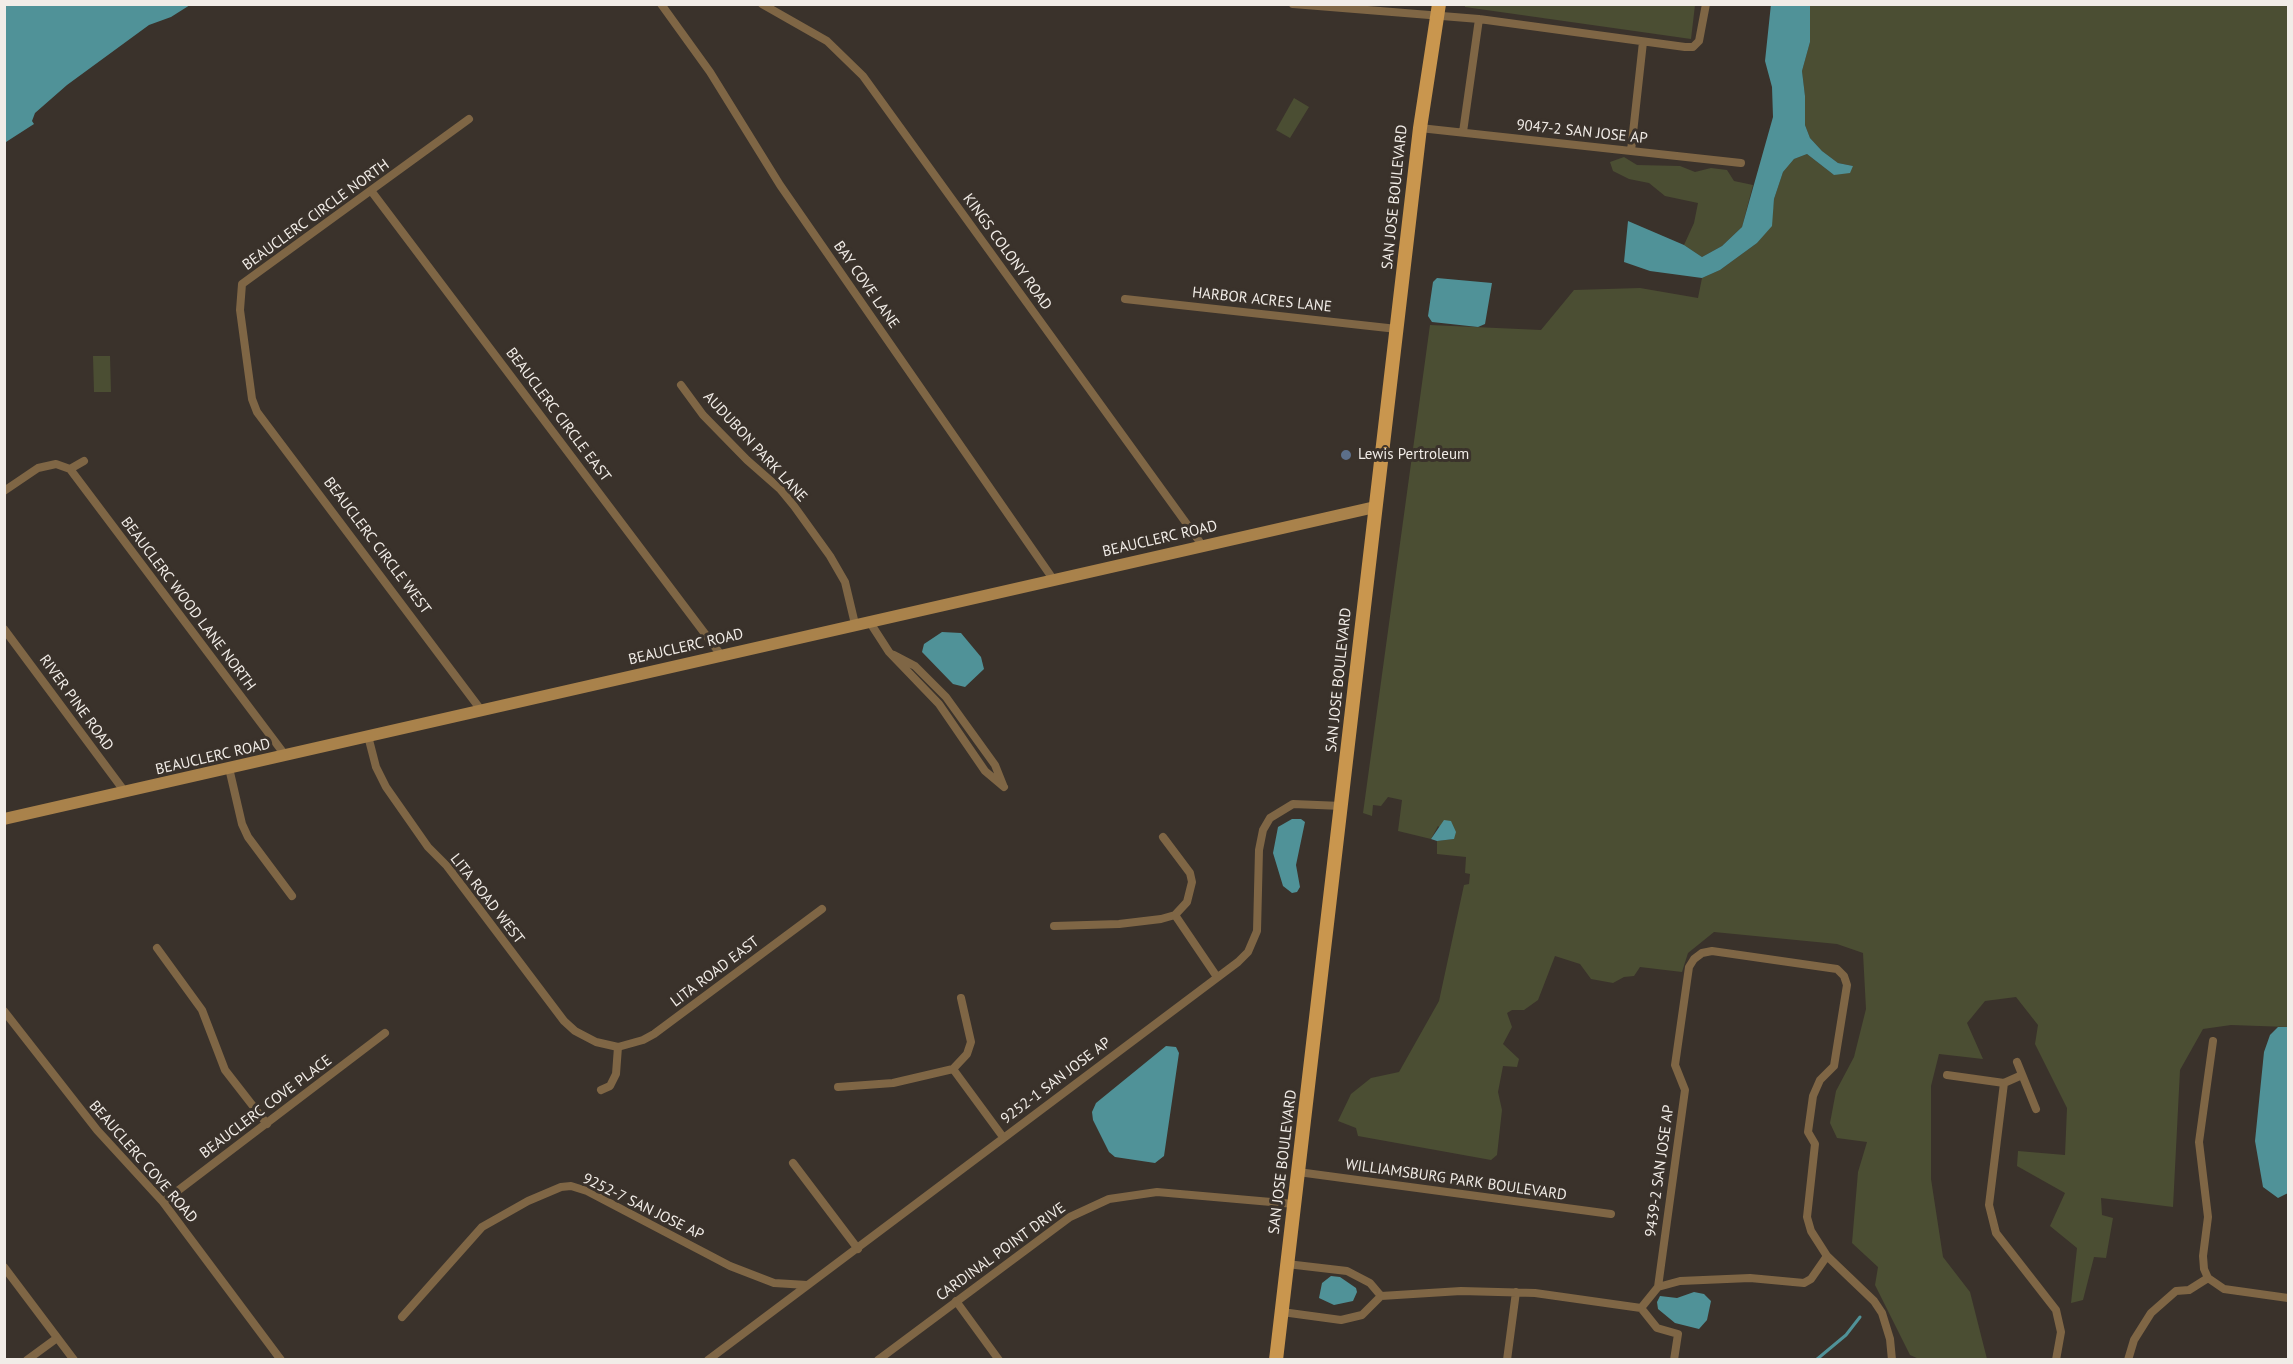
<!DOCTYPE html>
<html>
<head>
<meta charset="utf-8">
<style>
	body { margin:0 }
	#map { position:relative; width:2293px; height:1364px; overflow:hidden; background:#3a322b; font-family:"PT Sans",sans-serif }
	canvas { display:block }
	.frame { position:absolute; inset:0; border:6px solid #f1ece7; pointer-events:none }
</style>
</head>
<body>
<div id="map">
<canvas width="2293" height="1364"></canvas>
<div class="frame"></div>
</div>
<script>
const ctx = document.querySelector('canvas').getContext('2d');
ctx.lineJoin = 'round';
function fillPath(path, color) { ctx.fillStyle = color; ctx.fill(path, 'evenodd'); }
const toPath = rows => new Path2D(rows.map(r => 'M' + r).join(''));
function strokePath(path, color, width, dash) { ctx.strokeStyle = color; ctx.lineWidth = width; ctx.lineCap = dash ? 'butt' : 'round'; ctx.setLineDash(dash || []); ctx.stroke(path); }
function write(font, color, halo, rows, align = 'center') {
  ctx.font = font + ' "PT Sans",sans-serif'; ctx.lineWidth = 6; ctx.setLineDash([]); ctx.textBaseline = 'middle'; ctx.strokeStyle = halo; ctx.fillStyle = color; for (const [text, x, y, turn = 0] of rows) {
    ctx.save(); ctx.translate(x, y); ctx.rotate((+turn || 0) * Math.PI / 180); ctx.textAlign = isNaN(turn) ? turn : align; if (halo) ctx.strokeText(text, 0, 0); ctx.fillText(text, 0, 0); ctx.restore();
  }
}
fillPath(toPath([
	[1465,5,1695,4,1695,5,1691,39,1465,7],
	[1810,5,2288,5,2288,1027,2231,1025,2203,1029,2180,1070,2173,1207,2101,1198,2102,1215,2113,1218,2106,1258,2094,1257,2083,1300,2071,1303,2077,1248,2050,1226,2065,1193,2017,1166,2018,1151,2065,1155,2067,1108,2035,1044,2038,1025,2016,997,1985,1001,1967,1023,1983,1059,1939,1054,1931,1086,1931,1179,1943,1257,1970,1292,1987,1359,1919,1359,1910,1355,1875,1285,1878,1267,1852,1243,1858,1172,1867,1142,1837,1138,1830,1123,1836,1091,1854,1057,1866,1009,1863,953,1837,944,1714,932,1688,953,1682,972,1640,967,1634,976,1624,977,1613,983,1591,979,1580,964,1555,956,1538,1000,1524,1010,1512,1010,1507,1013,1512,1027,1503,1044,1519,1059,1517,1067,1503,1066,1498,1092,1502,1110,1497,1155,1491,1160,1358,1136,1356,1128,1338,1121,1351,1094,1371,1078,1399,1072,1439,1001,1464,885,1469,884,1470,874,1465,873,1466,857,1437,854,1437,841,1454,839,1438,826,1431,839,1398,831,1402,800,1388,797,1381,806,1373,805,1372,816,1363,813,1430,325,1541,330,1574,290,1640,288,1698,298,1702,278,1720,270,1757,243,1771,226,1774,199,1783,172,1794,159,1807,154,1834,175,1853,166,1838,163,1822,151,1810,138,1805,125,1805,96,1802,71,1810,42],
	[1294,98,1309,107,1290,138,1276,130],
	[1624,157,1637,165,1680,166,1695,172,1711,168,1727,170,1734,181,1753,185,1742,227,1722,246,1702,257,1684,245,1694,223,1698,203,1665,196,1649,183,1629,179,1613,171,1610,162],
	[93,356,110,356,111,392,94,392]
]), '#4b4e33');
fillPath(toPath([
	[5,4,190,4,190,5,171,17,149,25,67,85,35,113,32,121,34,124,6,142,5,151],
	[1771,4,1810,5,1810,42,1802,71,1805,96,1805,125,1810,138,1822,151,1838,163,1853,166,1850,173,1834,175,1807,154,1794,159,1783,172,1774,199,1772,226,1757,243,1720,270,1702,278,1650,271,1624,262,1628,221,1684,245,1702,257,1722,246,1742,227,1773,117,1772,87,1765,61],
	[1437,278,1492,283,1485,324,1478,327,1432,322,1428,316,1433,282],
	[942,632,961,633,981,657,984,669,965,687,953,684,922,652,924,644],
	[1292,819,1301,819,1305,822,1296,865,1300,887,1297,892,1292,893,1283,886,1273,853,1278,827],
	[1444,820,1451,821,1456,832,1454,839,1437,841,1431,839],
	[2278,1027,2288,1027,2288,1193,2278,1198,2263,1187,2255,1141,2264,1052,2270,1035],
	[1166,1046,1176,1047,1179,1053,1164,1156,1155,1163,1115,1157,1109,1152,1093,1120,1092,1112,1096,1103],
	[1331,1276,1340,1277,1356,1288,1357,1292,1353,1301,1334,1305,1319,1298,1322,1283],
	[1694,1292,1704,1294,1711,1301,1707,1320,1699,1329,1675,1323,1658,1309,1657,1302,1660,1296,1677,1298]
]), '#509298');
strokePath(toPath([
	[1816,1360,1846,1335,1860,1317]
]), '#509298', 3);
strokePath(toPath([
	[661,4,710,72,780,185,1053,579],
	[762,4,827,41,863,76,1202,545],
	[1293,4,1479,19,1685,47,1693,47,1699,41,1706,4],
	[469,119,242,284,240,310,252,399,257,412,481,710],
	[1420,128,1741,163],
	[1463,132,1479,19],
	[1631,151,1643,42],
	[372,192,721,655],
	[1125,299,1397,329],
	[681,385,703,415,747,460,780,489,794,506,830,556,845,582,855,624],
	[70,469,285,755],
	[70,469,84,461],
	[4,491,38,468,56,464,70,469],
	[869,621,889,652,939,704,985,771,1004,787],
	[4,629,125,792],
	[894,655,915,666,946,697,995,765,1003,785],
	[368,736,376,767,386,787,428,847,447,866,564,1021,575,1031,596,1042,618,1047,643,1040,654,1034,822,909],
	[229,768,242,824,248,837,292,896],
	[1175,915,1217,977],
	[1054,926,1119,924,1161,919,1175,915,1187,902,1192,882,1190,873,1163,837],
	[157,948,202,1010,225,1070,267,1124],
	[4,1011,97,1130,163,1202,281,1360],
	[2213,1041,2199,1142,2208,1217,2203,1256,2204,1269,2208,1278,2224,1289,2288,1298],
	[2017,1062,2036,1109],
	[953,1069,1003,1137],
	[1947,1075,2004,1083,2022,1075],
	[2004,1083,1989,1205,1996,1233,2056,1310,2061,1332,2056,1360],
	[838,1087,893,1083,953,1069,967,1054,971,1042,961,998],
	[601,1090,610,1086,616,1074,618,1047],
	[793,1163,858,1249],
	[1298,1172,1611,1214],
	[163,1202,385,1033],
	[1287,1264,1347,1271,1370,1283,1381,1296],
	[4,1267,74,1360],
	[1658,1287,1685,1090,1675,1065,1689,967,1694,959,1702,953,1712,951,1837,969,1844,976,1847,985,1834,1066,1820,1080,1813,1096,1808,1132,1815,1144,1807,1217,1811,1231,1827,1256,1874,1301,1882,1313,1890,1339,1892,1360],
	[956,1301,999,1360],
	[1641,1308,1657,1328,1678,1334,1674,1360],
	[1282,1312,1341,1320,1362,1315,1381,1296,1461,1291,1535,1293,1641,1308,1658,1287,1680,1281,1750,1278,1804,1283,1811,1279,1827,1256],
	[402,1317,482,1227,528,1201,561,1187,571,1186,587,1191,730,1266,774,1283,807,1285],
	[27,1360,57,1338],
	[708,1360,1238,962,1248,952,1257,931,1259,850,1263,830,1270,818,1293,804,1342,806],
	[878,1360,1070,1217,1109,1199,1157,1192,1294,1204],
	[1507,1360,1516,1292],
	[2128,1360,2134,1340,2151,1313,2176,1291,2189,1290,2208,1278]
]), '#7f6645', 8);
strokePath(toPath([
	[4,819,1375,507]
]), '#a9824b', 12);
strokePath(toPath([
	[1276,1360,1420,128,1439,4]
]), '#c9964e', 14);
for (const [x, y, r, color] of [
	[1346,455,6,"#5c6f8a"]
]) { const dot = new Path2D(); dot.arc(x, y, r, 0, 2 * Math.PI); ctx.fillStyle = color; ctx.fill(dot); strokePath(dot, '#3a322b', 2); }
write('15px', '#f1ece7', '#3a322b', [
	["9047-2 SAN JOSE AP",1582,132,6],
	["SAN JOSE BOULEVARD",1395,197,-84],
	["BEAUCLERC CIRCLE NORTH",316,215,-36],
	["KINGS COLONY ROAD",1007,252,54],
	["BAY COVE LANE",866,285,55],
	["HARBOR ACRES LANE",1262,300,6],
	["BEAUCLERC CIRCLE EAST",558,415,53],
	["AUDUBON PARK LANE",755,447,47],
	["BEAUCLERC ROAD",1160,539,-13],
	["BEAUCLERC CIRCLE WEST",377,546,53],
	["BEAUCLERC WOOD LANE NORTH",188,604,53],
	["BEAUCLERC ROAD",686,647,-13],
	["SAN JOSE BOULEVARD",1339,680,-84],
	["RIVER PINE ROAD",76,703,54],
	["BEAUCLERC ROAD",213,757,-13],
	["LITA ROAD WEST",487,899,52],
	["LITA ROAD EAST",715,972,-37],
	["9252-1 SAN JOSE AP",1056,1081,-37],
	["BEAUCLERC COVE PLACE",266,1107,-37],
	["BEAUCLERC COVE ROAD",143,1162,49],
	["SAN JOSE BOULEVARD",1283,1162,-83],
	["9439-2 SAN JOSE AP",1660,1171,-82],
	["WILLIAMSBURG PARK BOULEVARD",1456,1180,8],
	["9252-7 SAN JOSE AP",643,1207,26],
	["CARDINAL POINT DRIVE",1001,1252,-36]
]);
write('15px', '#f1ece7', '#3a322b', [
	["Lewis Pertroleum",1358,455]
], 'left');
</script>
</body>
</html>
